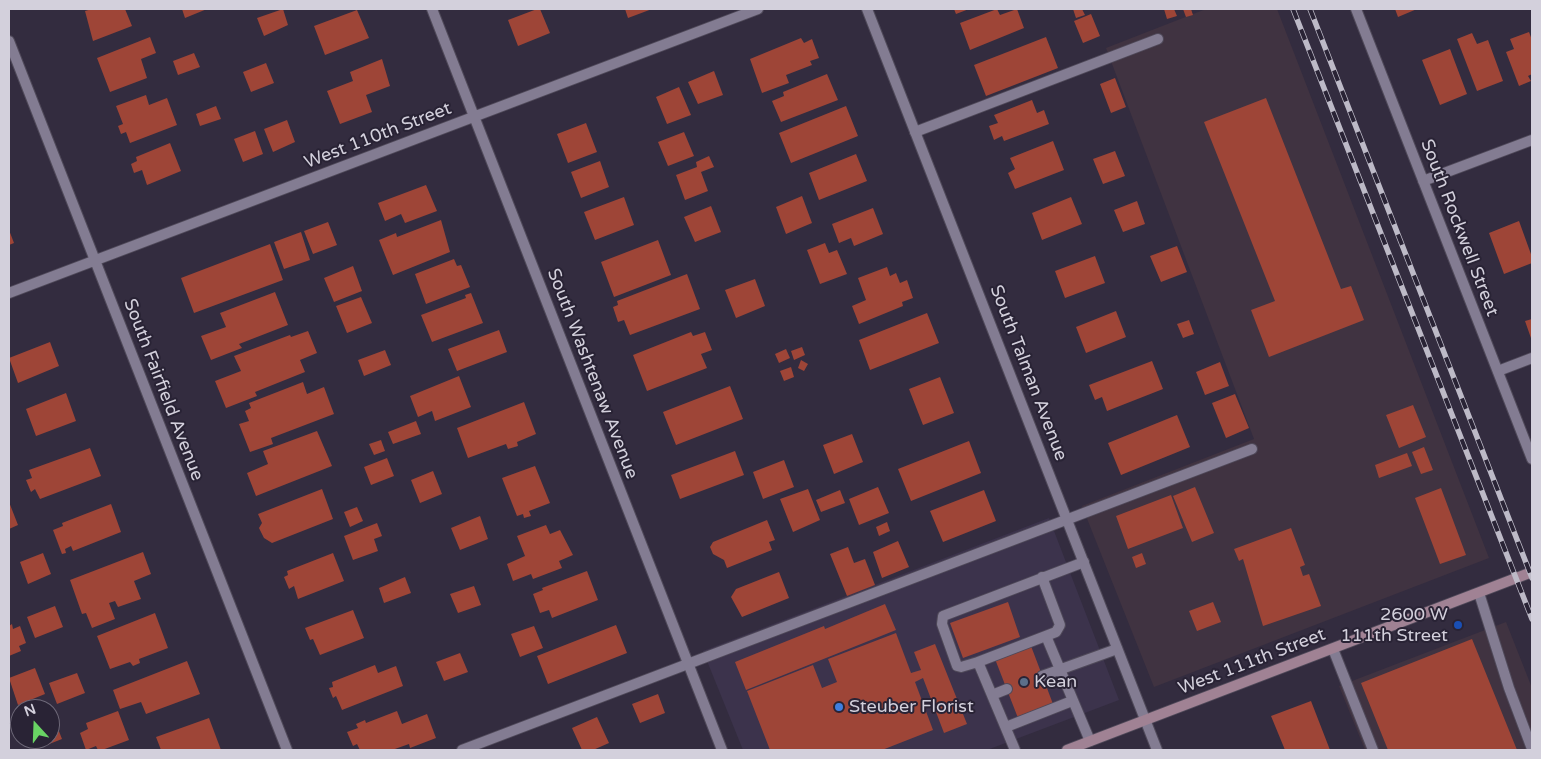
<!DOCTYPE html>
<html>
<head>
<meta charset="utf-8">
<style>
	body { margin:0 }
	#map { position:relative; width:1541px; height:759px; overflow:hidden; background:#332c3f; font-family:"Varela Round",sans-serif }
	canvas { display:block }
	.frame { position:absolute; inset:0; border:10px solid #d3d0dc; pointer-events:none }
	.north { position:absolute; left:10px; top:699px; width:50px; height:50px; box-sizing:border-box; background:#292335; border:1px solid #6d6878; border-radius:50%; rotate:340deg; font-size:14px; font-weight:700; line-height:20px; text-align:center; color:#d3d0dc }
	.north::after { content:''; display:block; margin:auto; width:18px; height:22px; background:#69d464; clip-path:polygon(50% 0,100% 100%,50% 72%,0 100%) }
</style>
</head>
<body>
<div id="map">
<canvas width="1541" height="759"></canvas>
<div class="frame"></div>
<div class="north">N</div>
</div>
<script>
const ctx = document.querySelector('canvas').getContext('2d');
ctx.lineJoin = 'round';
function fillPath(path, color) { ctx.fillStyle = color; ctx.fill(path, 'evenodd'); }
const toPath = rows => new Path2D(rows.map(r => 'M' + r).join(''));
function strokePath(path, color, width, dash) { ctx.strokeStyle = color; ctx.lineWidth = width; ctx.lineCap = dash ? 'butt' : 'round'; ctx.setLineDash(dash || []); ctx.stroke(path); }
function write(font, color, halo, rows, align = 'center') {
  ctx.font = font + ' "Varela Round",sans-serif'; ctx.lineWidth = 4; ctx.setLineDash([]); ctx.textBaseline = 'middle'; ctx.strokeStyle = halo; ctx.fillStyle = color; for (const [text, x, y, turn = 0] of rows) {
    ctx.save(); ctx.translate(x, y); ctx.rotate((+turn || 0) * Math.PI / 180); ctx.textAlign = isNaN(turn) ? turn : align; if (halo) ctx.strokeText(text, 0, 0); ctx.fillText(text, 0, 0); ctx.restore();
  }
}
fillPath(toPath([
	[1049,518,1119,700,987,750,743,750,703,651]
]), '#3c334c');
fillPath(toPath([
	[1206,9,1277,9,1489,558,1154,687,1082,506,1254,439,1106,48],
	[1506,622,1532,688,1532,750,1365,750,1339,686]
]), '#403341');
fillPath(toPath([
	[92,9,125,9,132,26,93,41,85,11],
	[182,9,207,9,185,18],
	[283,9,288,25,264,36,257,18],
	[537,9,540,9,550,33,518,46,508,20],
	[625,9,652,9,628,18],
	[954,9,969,9,956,14],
	[997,9,1000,15,1017,9,1024,28,970,50,960,23],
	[1073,9,1082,9,1085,15,1076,18],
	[1164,9,1174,9,1177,16,1167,19],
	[1183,9,1191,9,1193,15,1186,17],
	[1395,9,1417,9,1398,17],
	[357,10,369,38,325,55,314,26],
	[1091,14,1100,36,1083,43,1074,21],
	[1529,32,1532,40,1532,74,1528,76,1531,81,1519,86,1506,52,1514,49,1510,39],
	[1472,33,1477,44,1488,40,1503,81,1477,91,1457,39],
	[150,37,156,53,141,59,147,78,110,92,97,58],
	[1046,37,1058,68,986,96,974,65],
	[801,38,804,43,812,39,819,58,810,61,812,65,786,75,789,83,762,93,750,59],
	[1450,49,1467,94,1440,105,1422,60],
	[194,53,200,67,178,75,173,61],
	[382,59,390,86,366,95,372,112,340,124,327,91,353,81,350,72],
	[266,63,274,83,251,92,243,72],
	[714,71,723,95,698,104,688,82],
	[827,74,838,100,781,122,772,101,784,96,783,92],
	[1115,78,1126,107,1111,113,1100,84],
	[679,87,691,115,667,124,656,97],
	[146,95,149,105,167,98,177,125,130,143,126,132,121,134,118,126,123,124,116,106],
	[1266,98,1341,289,1351,286,1364,320,1269,357,1251,310,1275,301,1204,122],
	[1032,100,1037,113,1044,110,1049,124,1004,141,1002,136,994,140,989,126,998,123,994,115],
	[216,106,221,119,200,126,196,114],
	[846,106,858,136,791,163,779,133],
	[287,120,295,142,273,152,264,129],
	[586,123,597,152,568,163,557,134],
	[255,131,263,154,243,162,234,139],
	[684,132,694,156,668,166,658,142],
	[1053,141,1064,170,1015,189,1008,173,1015,169,1010,158],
	[170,143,181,171,147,185,142,170,134,173,131,164,137,161,136,157],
	[1115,151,1125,176,1103,184,1093,159],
	[856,154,867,181,819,200,809,173],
	[709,156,714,167,701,172,708,191,685,200,676,175,697,167,696,162],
	[600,161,609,187,581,198,571,172],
	[426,185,437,211,405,223,401,214,385,221,378,203],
	[802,196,812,223,786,234,776,207],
	[624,197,634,225,595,240,584,212],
	[1071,197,1082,224,1042,240,1032,213],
	[1137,201,1145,224,1123,232,1114,210],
	[711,206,721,232,695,242,684,217],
	[873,208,883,234,854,246,851,238,839,243,832,224],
	[441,220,450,252,393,275,379,240,396,233,397,237],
	[1519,221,1532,257,1532,263,1504,274,1489,233],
	[328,222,337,245,313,254,304,231],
	[9,230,14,243,9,245],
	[301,232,310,260,284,269,274,242],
	[658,240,671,275,614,297,601,262],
	[825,243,829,253,837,250,847,274,820,284,807,250],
	[270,244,283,280,194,313,181,278],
	[1177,246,1187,272,1161,282,1150,256],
	[1095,256,1105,283,1065,298,1055,271],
	[454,259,457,266,461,265,470,287,426,304,415,274],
	[353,266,362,291,334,302,324,278],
	[887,267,890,276,896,273,900,283,907,280,913,298,902,302,903,306,859,324,852,306,866,300,858,278],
	[687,274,700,309,630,335,624,320,618,322,613,307,618,305,617,301],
	[755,279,765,306,736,318,725,290],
	[275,292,288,325,239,344,242,348,211,360,201,336,226,327,220,313],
	[471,293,483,323,432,342,421,315,466,298,465,295],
	[361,297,372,323,347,333,336,306],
	[1116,311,1126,337,1086,353,1076,327],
	[927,313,939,343,870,370,859,340],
	[1532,319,1532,341,1525,321],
	[1189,320,1194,334,1183,338,1177,324],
	[499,330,507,352,457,371,448,349],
	[308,331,317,353,300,360,305,372,255,392,257,396,226,408,215,381,241,371,234,356,290,335,291,337],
	[691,332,693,336,705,332,712,350,701,354,707,368,647,391,633,355],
	[50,342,59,366,18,383,9,358],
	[802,347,805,355,794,360,791,351],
	[786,349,790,358,779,363,775,354],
	[385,350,391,365,364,376,358,360],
	[801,360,808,364,804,371,798,368],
	[1152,361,1163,389,1107,411,1102,397,1095,400,1089,385],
	[1220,362,1229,386,1205,395,1196,372],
	[791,367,794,377,784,381,780,371],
	[459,376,471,407,435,421,432,411,418,417,410,396],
	[940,377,954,413,923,425,909,389],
	[303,382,307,394,324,387,334,414,271,438,273,444,250,452,239,424,249,421,245,411,251,408,249,403],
	[730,386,743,419,676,445,663,412],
	[66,393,76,421,36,436,26,409],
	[1235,394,1249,428,1226,438,1212,403],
	[524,402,536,434,517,442,518,446,508,449,506,444,468,458,457,428],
	[1413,405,1426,437,1399,448,1386,415],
	[1177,415,1190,447,1121,475,1108,443],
	[416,421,421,434,393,444,388,432],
	[317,431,332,466,256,496,247,473,268,464,263,451],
	[852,434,863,462,834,474,823,445],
	[381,440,385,451,374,455,369,444],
	[969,441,981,473,911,501,898,469],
	[1424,447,1433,470,1421,474,1412,452],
	[90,448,101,476,40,499,35,489,31,492,26,480,32,478,29,470],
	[735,451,744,475,680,499,671,475],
	[1407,453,1412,466,1379,478,1375,465],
	[387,458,394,476,371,485,364,467],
	[784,460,794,487,763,499,753,472],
	[535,466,550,503,529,511,531,516,524,518,523,514,517,516,502,478],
	[433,471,442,494,420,503,411,480],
	[878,487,889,513,859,525,849,499],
	[1195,487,1214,533,1192,542,1173,496],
	[1441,488,1466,555,1440,564,1415,498],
	[322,489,333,519,272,543,264,538,259,528,262,523,258,514],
	[808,489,820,520,793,532,780,499],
	[840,490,845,503,821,512,816,500],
	[984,490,996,521,943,542,930,511],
	[1171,495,1183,528,1128,549,1116,516],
	[9,502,18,525,9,529],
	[111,504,121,532,73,551,71,546,65,549,66,553,62,554,53,530,63,526,62,523],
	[357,507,363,521,350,527,344,512],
	[480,516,488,539,460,550,451,528],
	[767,520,775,540,769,542,772,550,727,568,724,560,713,554,710,547,713,542],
	[887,522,890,531,879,536,876,527],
	[377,523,382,536,374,539,378,551,353,560,344,536],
	[546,525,550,534,560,530,573,555,559,561,562,568,533,579,531,574,513,581,507,564,525,556,517,536],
	[1291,528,1305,565,1300,567,1303,576,1309,574,1321,606,1263,626,1243,559,1239,561,1234,549],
	[898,541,909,567,882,578,873,552],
	[848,547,854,563,865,559,875,585,847,596,830,554],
	[143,552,151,574,134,581,141,599,118,607,115,601,109,603,115,619,92,628,86,613,82,614,70,580],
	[43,553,51,574,28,584,20,562],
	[333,553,344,581,298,599,294,586,289,589,284,577,288,575,287,571],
	[1142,553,1146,564,1136,568,1132,557],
	[587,571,598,600,552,618,549,610,540,613,533,594,543,590,542,588],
	[779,572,789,598,742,617,731,597,736,589],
	[405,577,411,593,384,603,379,588],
	[474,586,481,605,458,613,450,594],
	[1008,602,1020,637,963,658,950,623],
	[1213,602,1221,622,1197,631,1189,611],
	[885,604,896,630,746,690,735,662,824,626,825,629],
	[55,606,63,627,35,638,27,617],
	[353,610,364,638,320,655,313,639,310,640,305,628],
	[155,613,168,648,139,659,140,663,133,666,130,662,110,669,97,636],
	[12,624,13,629,20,626,26,643,19,646,21,651,9,656,9,626],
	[616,625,627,653,548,684,537,656],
	[534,626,543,648,520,657,511,634],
	[896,633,911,673,921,670,914,652,935,644,967,724,944,733,923,678,915,682,933,730,882,750,770,750,747,691,813,665,822,688,837,682,828,659],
	[1472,639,1517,750,1388,750,1361,683],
	[1031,646,1053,704,1018,718,995,659],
	[460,653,468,672,444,681,436,662],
	[187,661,200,694,146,714,141,702,120,709,113,690],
	[375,665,378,673,396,666,403,686,342,710,336,696,333,698,329,688,333,687,332,682],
	[35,668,45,694,18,705,9,678],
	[77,673,85,693,57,704,49,683],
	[658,694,665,713,640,723,632,704],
	[1311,701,1330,750,1285,750,1271,716],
	[118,711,129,740,102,750,98,750,96,746,86,750,80,733,88,729,86,723],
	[397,711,402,724,427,714,436,738,410,748,409,744,392,750,360,750,357,744,353,746,347,732,358,728,356,724,365,720,366,723],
	[53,716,62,739,34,750,30,739,50,739,50,717],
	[597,717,609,743,593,750,582,750,572,728],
	[209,718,221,750,161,750,156,737]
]), '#9e4537');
const service = toPath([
	[915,132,1158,39],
	[1498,371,1532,358],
	[1479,593,1509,688,1532,749],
	[1046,636,1090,741],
	[1333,649,1373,750],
	[978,662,1056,632,1060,625,1042,577],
	[1042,676,1117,649],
	[992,695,1007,689],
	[1006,727,1072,701],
	[462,750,1252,449],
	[1015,750,978,662,961,667,957,666,942,624,943,616,1084,562]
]);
const minor = toPath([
	[432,9,722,750],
	[867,9,1157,750],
	[1356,9,1532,459],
	[9,41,287,750],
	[1423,181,1532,140],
	[9,293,758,9]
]);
const secondary = toPath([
	[1067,750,1532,572]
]);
strokePath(service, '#4f4959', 12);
strokePath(minor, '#4f4959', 12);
strokePath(secondary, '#4f4959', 12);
strokePath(service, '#837c92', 10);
strokePath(minor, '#837c92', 10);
strokePath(secondary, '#a08294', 10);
const rail = toPath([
	[1293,9,1532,619],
	[1310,9,1532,578]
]);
strokePath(rail, '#bdbac7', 5.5);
strokePath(rail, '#292335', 4, [11]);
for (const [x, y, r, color] of [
	[1458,625,5,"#1a4fb4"],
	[1024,682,5,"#5c6f8a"],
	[839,707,5,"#3f7fe0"]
]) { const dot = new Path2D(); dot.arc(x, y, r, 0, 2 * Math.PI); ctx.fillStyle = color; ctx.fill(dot); strokePath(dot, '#292335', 2); }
write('18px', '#d3d0dc', '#292335', [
	["West 110th Street",378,136,-21],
	["South Rockwell Street",1459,228,69],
	["South Talman Avenue",1028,373,69],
	["South Washtenaw Avenue",592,374,69],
	["South Fairfield Avenue",163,390,69],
	["West 111th Street",1252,662,-21]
]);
write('18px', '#d3d0dc', '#292335', [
	["2600 W",1448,615,"right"],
	["111th Street",1448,636,"right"],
	["Kean",1034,682],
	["Steuber Florist",849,707]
], 'left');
</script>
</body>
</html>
